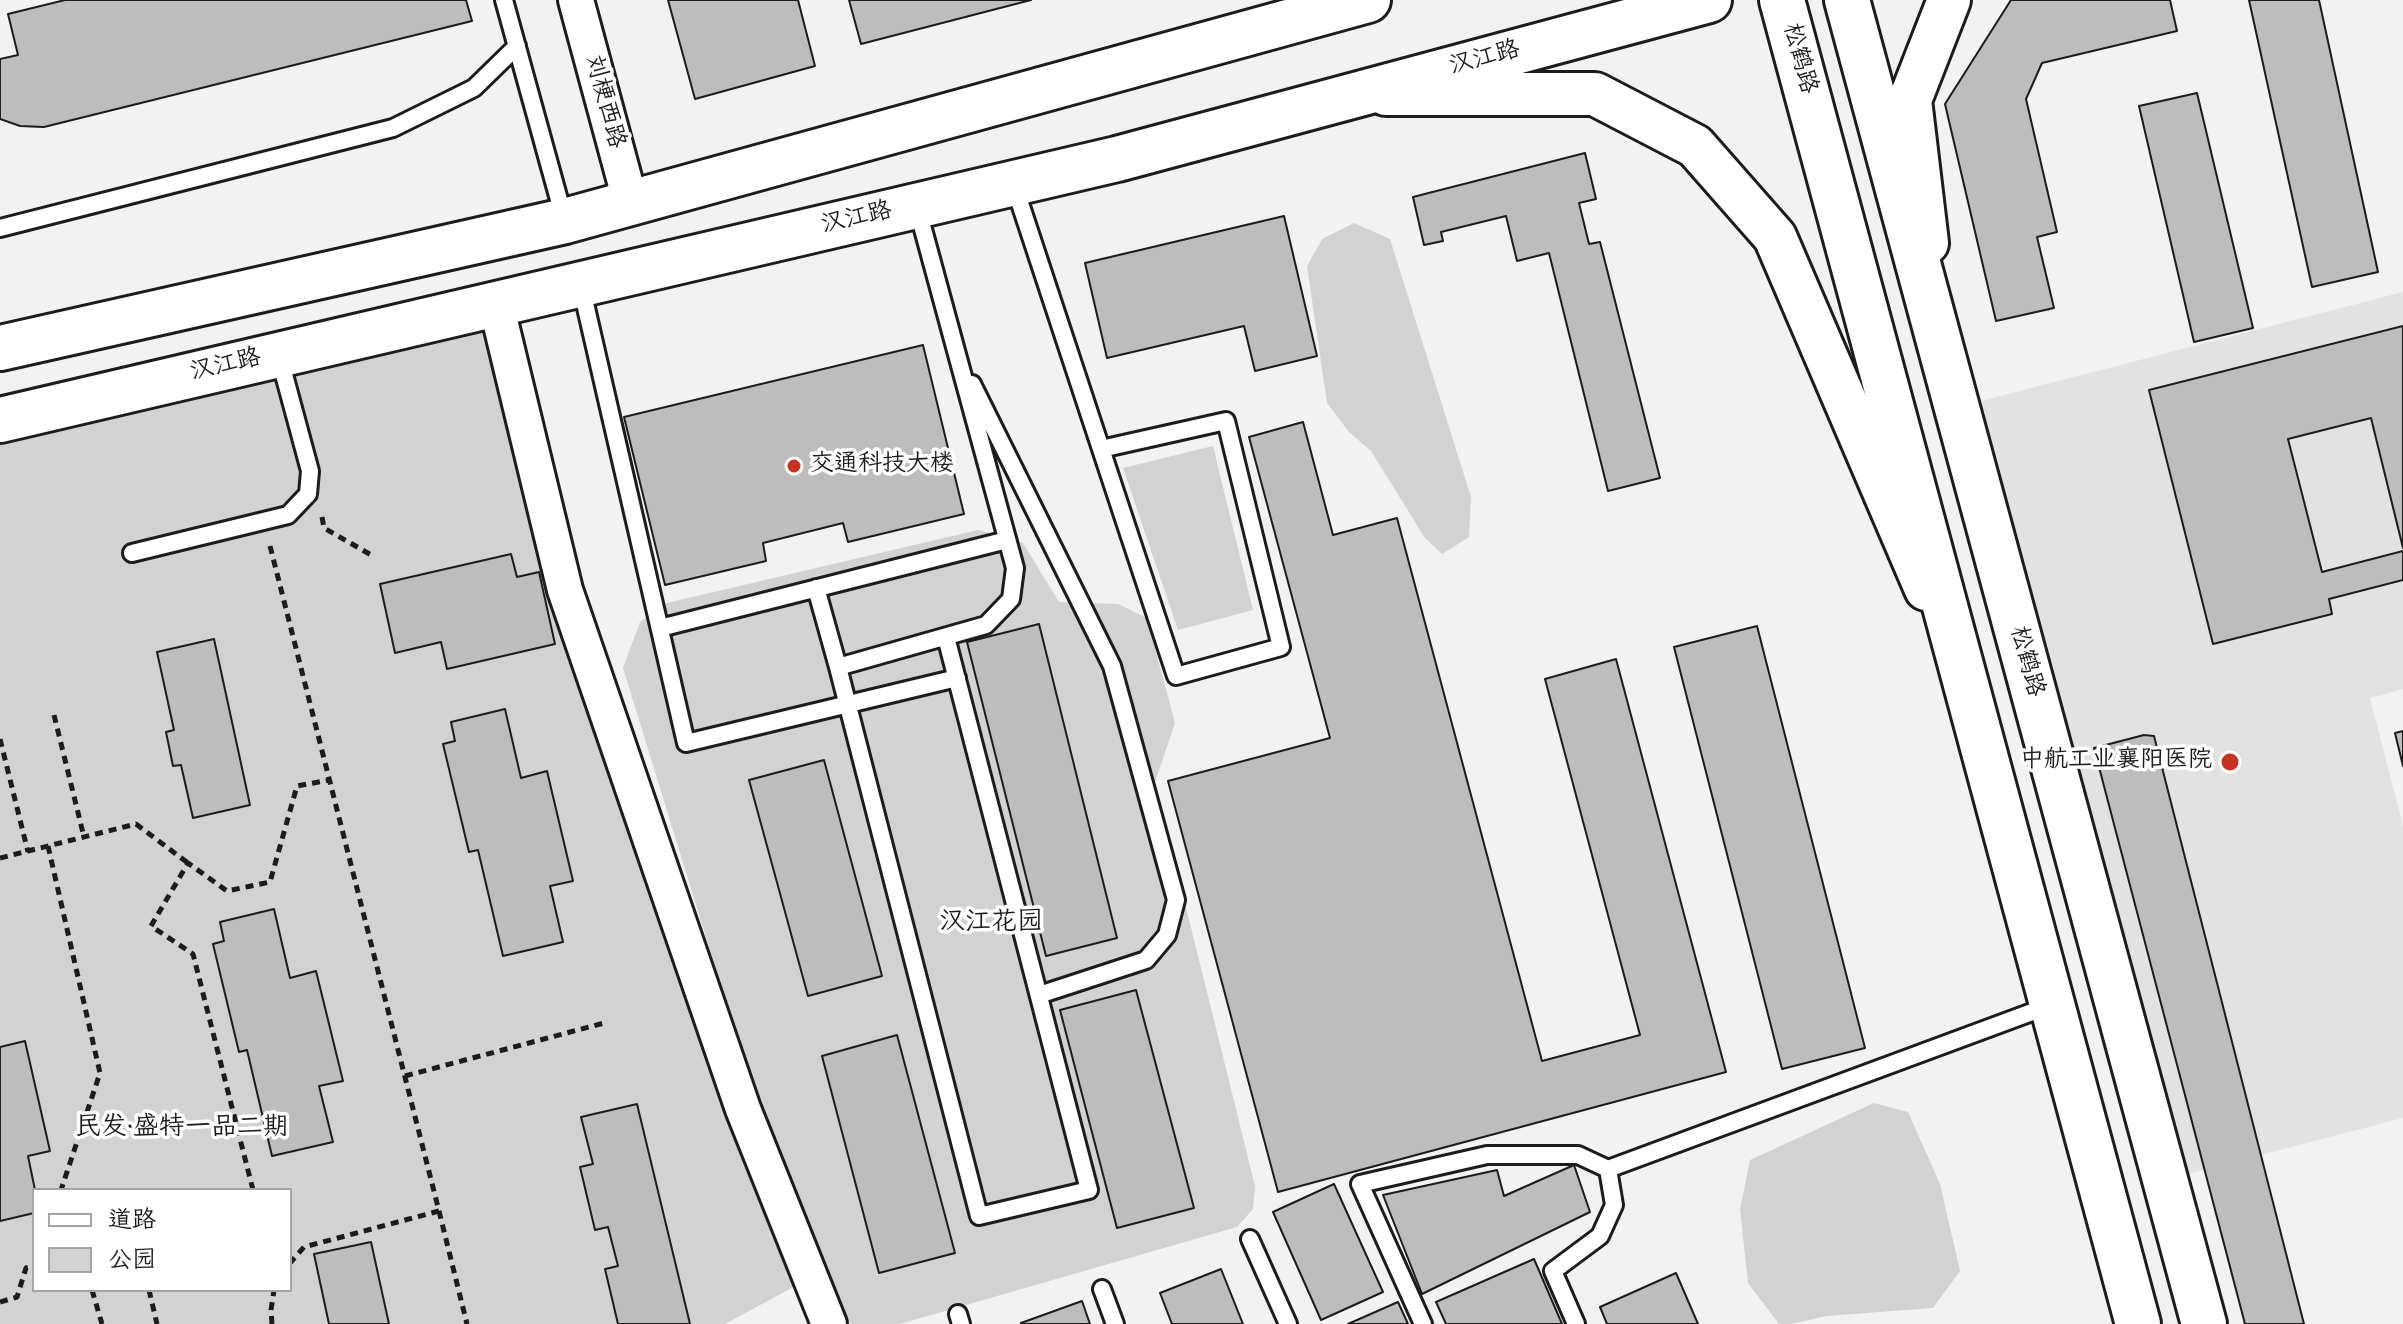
<!DOCTYPE html>
<html>
<head>
<meta charset="utf-8">
<style>
	body { margin:0 }
	#map { position:relative; width:2403px; height:1324px; overflow:hidden; background:#f2f2f2; font-family:Kalam,"LXGW WenKai TC",sans-serif }
	canvas { display:block }
	.legend { position:absolute; left:32px; top:1188px; width:260px; height:104px; box-sizing:border-box; background:#fff; border:2px solid #a4a4a4; margin:0; padding:10px 14px; list-style:none; font-size:24px; color:#1c1c1c }
	.legend li { display:flex; align-items:center; gap:16px; height:40px }
	.legend b { width:40px; border:2px solid #a4a4a4 }
</style>
</head>
<body>
<div id="map">
<canvas width="2403" height="1324"></canvas>
<ul class="legend">
<li><b style="height:10px;background:#fff"></b>道路</li>
<li><b style="height:22px;background:#d2d2d2"></b>公园</li>
</ul>
</div>
<script>
const ctx = document.querySelector('canvas').getContext('2d');
ctx.lineJoin = 'round';
function fillPath(path, color) { ctx.fillStyle = color; ctx.fill(path, 'evenodd'); }
const toPath = rows => new Path2D(rows.map(r => 'M' + r).join(''));
function strokePath(path, color, width, dash) { ctx.strokeStyle = color; ctx.lineWidth = width; ctx.lineCap = dash ? 'butt' : 'round'; ctx.setLineDash(dash || []); ctx.stroke(path); }
function write(font, color, halo, rows, align = 'center') {
  ctx.font = font + ' Kalam,"LXGW WenKai TC",sans-serif'; ctx.lineWidth = 7; ctx.setLineDash([]); ctx.textBaseline = 'middle'; ctx.strokeStyle = halo; ctx.fillStyle = color; for (const [text, x, y, turn = 0] of rows) {
    ctx.save(); ctx.translate(x, y); ctx.rotate((+turn || 0) * Math.PI / 180); ctx.textAlign = isNaN(turn) ? turn : align; if (halo) ctx.strokeText(text, 0, 0); ctx.fillText(text, 0, 0); ctx.restore();
  }
}
fillPath(toPath([
	[2403,292,2403,689,2370,698,2403,826,2403,1118,2180,1176,1981,401]
]), '#e2e2e2');
fillPath(toPath([
	[1354,223,1390,239,1471,497,1469,537,1442,554,1425,538,1371,451,1349,432,1327,403,1307,266,1322,239],
	[496,304,565,590,810,1278,725,1324,0,1324,0,420],
	[34,1190,290,1190,290,1290,34,1290],
	[1213,446,1253,610,1178,630,1123,468],
	[978,530,1023,543,1059,602,1118,604,1147,618,1175,723,1155,782,1255,1186,1253,1209,1237,1227,900,1324,851,1324,833,1306,750,1080,623,668,640,622,667,603],
	[1874,1103,1908,1112,1940,1184,1960,1271,1933,1308,1826,1316,1791,1324,1779,1324,1748,1283,1740,1209,1750,1160]
]), '#d2d2d2');
const building = toPath([
	[65,0,466,0,472,21,44,127,20,126,0,119,0,59,18,55,8,14,65,0],
	[668,0,798,0,815,66,695,99,668,0],
	[849,0,1031,0,861,44,849,0],
	[2011,0,2170,0,2177,31,2042,63,2026,99,2057,232,2037,237,2054,308,1996,321,1945,104,2011,0],
	[2249,0,2319,0,2378,272,2312,287,2249,0],
	[2197,93,2253,328,2194,342,2139,106,2197,93],
	[1585,153,1596,199,1579,203,1589,244,1600,242,1660,478,1608,491,1549,253,1517,261,1506,216,1441,232,1443,241,1424,245,1413,197,1585,153],
	[1284,216,1317,356,1255,371,1244,326,1107,358,1085,263,1284,216],
	[2403,326,2403,548,2371,418,2288,439,2322,572,2403,551,2403,580,2329,599,2332,614,2213,644,2149,390,2403,326],
	[923,345,964,514,848,542,843,523,763,543,766,561,665,585,624,417,923,345],
	[1303,422,1333,535,1397,518,1542,1061,1640,1035,1545,679,1616,659,1726,1072,1278,1192,1168,781,1330,738,1249,437,1303,422],
	[511,554,517,577,539,572,555,644,447,669,441,642,395,653,380,584,511,554],
	[1039,624,1117,938,1046,956,967,642,1039,624],
	[1757,626,1865,1048,1782,1069,1674,647,1757,626],
	[214,639,250,805,193,818,181,765,173,766,166,732,174,730,157,652,214,639],
	[505,709,521,778,547,771,573,881,550,886,563,942,503,956,478,850,469,852,443,744,455,741,451,722,505,709],
	[2403,731,2403,766,2395,733,2403,731],
	[2144,735,2154,736,2304,1324,2245,1324,2094,748,2144,735],
	[824,760,882,976,808,996,749,780,824,760],
	[274,909,290,978,316,971,343,1081,319,1086,333,1142,272,1156,247,1050,239,1052,213,944,224,941,220,922,274,909],
	[1136,990,1194,1208,1117,1228,1060,1010,1136,990],
	[897,1035,955,1253,879,1273,822,1056,897,1035],
	[25,1041,50,1151,28,1156,35,1190,34,1213,0,1221,0,1047,25,1041],
	[637,1104,690,1324,618,1324,605,1269,618,1266,608,1227,595,1230,580,1167,593,1164,581,1117,637,1104],
	[1574,1165,1590,1212,1422,1294,1383,1195,1497,1170,1504,1196,1574,1165],
	[1334,1184,1383,1292,1321,1320,1273,1212,1334,1184],
	[371,1242,389,1324,329,1324,314,1254,371,1242],
	[1534,1259,1562,1324,1446,1324,1436,1302,1534,1259],
	[1221,1269,1243,1324,1172,1324,1160,1293,1221,1269],
	[1676,1273,1698,1324,1607,1324,1600,1307,1676,1273],
	[1082,1301,1090,1324,1021,1324,1021,1323,1082,1301],
	[1398,1302,1408,1324,1348,1324,1398,1302]
]);
fillPath(building, '#bdbdbd');
strokePath(building, '#1c1c1c', 2);
const service = toPath([
	[504,0,564,218],
	[1014,185,1101,449,1176,676,1281,647,1226,421,1101,449],
	[917,207,1015,568,1011,599,986,625,838,667,979,1216,1089,1190,946,637],
	[0,228,393,128,474,88,517,46],
	[581,286,686,743,957,678],
	[972,384,1112,666,1176,900,1167,935,1146,960,1039,995],
	[132,553,288,515,308,494,310,471,279,356],
	[816,588,838,667],
	[660,628,1007,540],
	[1250,1239,1288,1324],
	[1102,1289,1115,1324],
	[958,1314,961,1324],
	[1423,1324,1360,1184,1487,1155,1578,1155,1608,1169,2051,1005],
	[1576,1324,1553,1271,1600,1236,1614,1205,1608,1169]
]);
const minor = toPath([
	[576,0,631,204],
	[496,304,565,590,743,1109,829,1324]
]);
const tertiary = toPath([
	[1386,94,1595,94,1695,146,1775,237,1926,589],
	[1927,243,1910,100,1949,0]
]);
const secondary = toPath([
	[1782,0,2138,1324],
	[1847,0,2204,1324],
	[0,348,565,221,1368,0],
	[0,420,1117,159,1709,0]
]);
strokePath(service, '#1c1c1c', 22);
strokePath(minor, '#1c1c1c', 40);
strokePath(tertiary, '#1c1c1c', 48);
strokePath(secondary, '#1c1c1c', 50);
strokePath(toPath([
	[322,517,324,528,373,556],
	[270,546,439,1211,304,1247,290,1263],
	[54,715,84,837],
	[0,739,28,852],
	[48,846,100,1073,61,1190],
	[0,858,136,824,188,863],
	[405,1076,604,1023],
	[253,1190,193,954,151,926,188,863,227,891,270,882,297,786,329,780],
	[439,1211,467,1324],
	[92,1290,102,1324],
	[149,1290,157,1324],
	[0,1302,17,1297,26,1268,34,1266],
	[272,1324,271,1310,274,1290]
]), '#1c1c1c', 5, [8, 6]);
strokePath(service, '#fff', 16);
strokePath(minor, '#fff', 34);
strokePath(tertiary, '#fff', 42);
strokePath(secondary, '#fff', 44);
for (const [x, y, r, color] of [
	[794,466,8,"#c8321e"],
	[2230,762,10,"#c8321e"]
]) { const dot = new Path2D(); dot.arc(x, y, r, 0, 2 * Math.PI); ctx.fillStyle = color; ctx.fill(dot); strokePath(dot, '#fff', 3); }
write('24px', '#1c1c1c', '#fff', [
	["松鹤路",1798,59,75],
	["汉江路",1485,60,-15],
	["刘梗西路",603,102,75],
	["汉江路",857,220,-13],
	["汉江路",226,367,-13],
	["松鹤路",2025,662,75]
]);
write('24px', '#1c1c1c', '#fff', [
	["交通科技大楼",810,466],
	["中航工业襄阳医院",2212,762,"right"]
], 'left');
write('26px', '#1c1c1c', '#fff', [
	["汉江花园",991,925],
	["民发·盛特一品二期",182,1130]
]);
</script>
</body>
</html>
